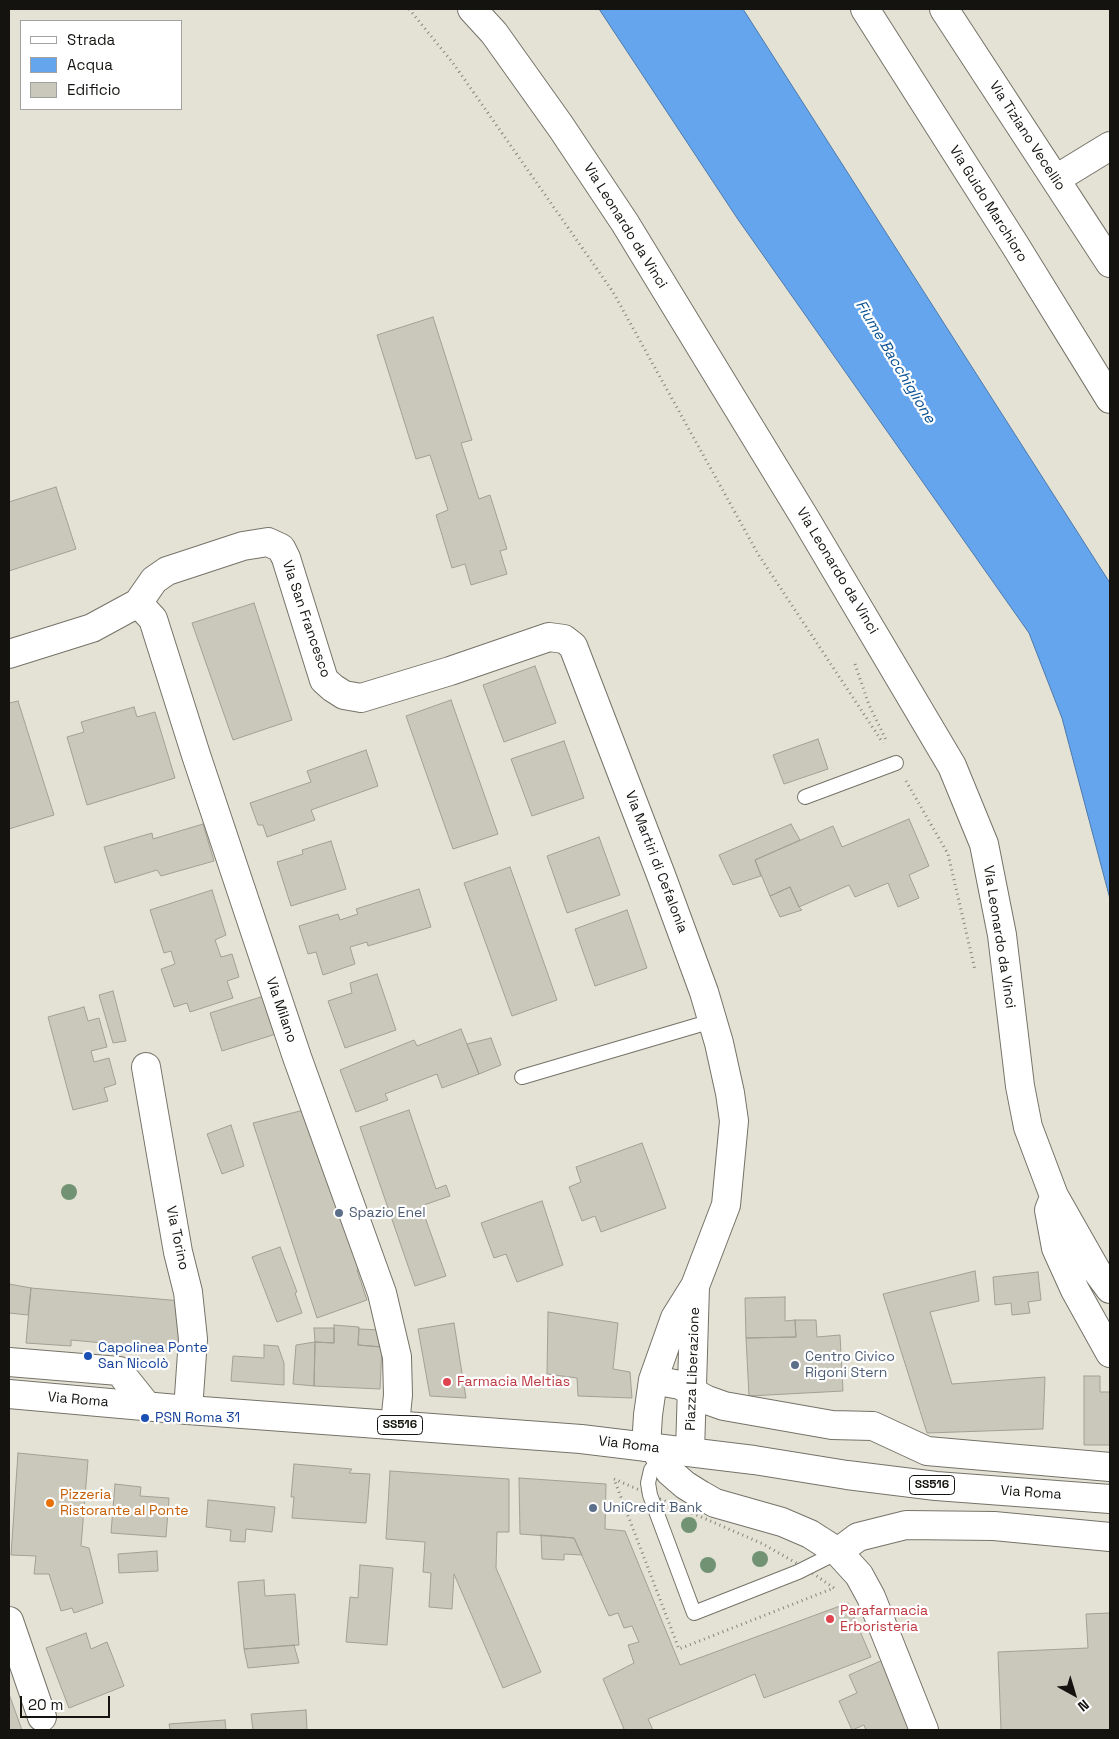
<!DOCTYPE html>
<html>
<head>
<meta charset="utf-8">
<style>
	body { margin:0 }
	#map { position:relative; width:1119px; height:1739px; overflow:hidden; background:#e4e2d5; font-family:"Space Grotesk",sans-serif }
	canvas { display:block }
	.frame { position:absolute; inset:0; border:10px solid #14130f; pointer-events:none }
	.legend { position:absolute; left:20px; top:20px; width:162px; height:90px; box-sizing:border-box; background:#fff; border:1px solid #a1a19f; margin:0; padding:6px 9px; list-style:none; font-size:15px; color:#14130f }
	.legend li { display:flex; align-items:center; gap:10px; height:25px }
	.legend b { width:25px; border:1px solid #a1a19f }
	.north { position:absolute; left:1049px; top:1669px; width:50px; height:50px; -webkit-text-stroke:4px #fff; paint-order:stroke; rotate:141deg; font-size:14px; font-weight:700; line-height:20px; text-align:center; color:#14130f }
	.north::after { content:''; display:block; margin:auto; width:18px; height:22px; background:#14130f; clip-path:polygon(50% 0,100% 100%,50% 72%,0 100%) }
	.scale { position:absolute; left:20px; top:1696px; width:90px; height:22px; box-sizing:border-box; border:2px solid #14130f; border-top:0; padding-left:6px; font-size:15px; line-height:18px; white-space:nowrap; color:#14130f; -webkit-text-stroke:4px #fff; paint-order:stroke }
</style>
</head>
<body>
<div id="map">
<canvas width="1119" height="1739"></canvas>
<div class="frame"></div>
<ul class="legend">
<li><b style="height:6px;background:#fff"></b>Strada</li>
<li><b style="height:14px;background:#64a5ee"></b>Acqua</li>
<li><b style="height:14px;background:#cac7bb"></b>Edificio</li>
</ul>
<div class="north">N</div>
<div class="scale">20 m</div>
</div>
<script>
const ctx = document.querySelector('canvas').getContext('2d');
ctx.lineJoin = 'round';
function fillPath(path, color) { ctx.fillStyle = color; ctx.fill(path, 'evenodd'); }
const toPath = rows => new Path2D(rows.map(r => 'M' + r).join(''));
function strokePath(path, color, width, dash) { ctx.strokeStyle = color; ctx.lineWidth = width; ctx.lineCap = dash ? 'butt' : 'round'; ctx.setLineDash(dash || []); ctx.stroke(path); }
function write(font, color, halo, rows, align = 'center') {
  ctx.font = font + ' "Space Grotesk",sans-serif'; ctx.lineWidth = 4.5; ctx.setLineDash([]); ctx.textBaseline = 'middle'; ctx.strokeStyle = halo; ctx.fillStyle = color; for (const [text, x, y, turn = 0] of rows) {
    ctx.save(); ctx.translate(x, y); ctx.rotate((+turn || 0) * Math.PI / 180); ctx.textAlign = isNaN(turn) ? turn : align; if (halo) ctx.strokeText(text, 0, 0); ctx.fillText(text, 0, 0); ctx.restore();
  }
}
const water = toPath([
	[599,9,743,9,1110,583,1110,899,1062,718,1029,633,737,218,599,9]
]);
fillPath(water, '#64a5ee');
strokePath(water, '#4c79ab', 1);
const building = toPath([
	[433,317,472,440,461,443,479,499,490,495,507,549,500,551,507,574,471,585,465,564,452,568,436,515,448,510,430,455,416,459,377,335,433,317],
	[56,487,76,549,9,571,9,502,56,487],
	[254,603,292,720,233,740,192,623,254,603],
	[535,666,556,723,504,742,483,685,535,666],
	[451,700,498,834,453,849,406,716,451,700],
	[18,701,54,815,9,829,9,703,18,701],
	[134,707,137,717,155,712,175,778,87,805,67,737,84,732,81,722,134,707],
	[818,739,828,769,784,784,773,755,818,739],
	[564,741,584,798,532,816,511,759,564,741],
	[366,750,378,786,311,810,315,820,267,837,263,825,258,825,250,803,311,782,307,771,366,750],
	[909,819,929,866,909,875,919,898,898,907,888,883,855,897,849,885,799,907,790,887,770,896,755,860,833,826,842,847,909,819],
	[203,824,214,861,161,876,157,870,115,883,104,847,152,833,153,839,203,824],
	[791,824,800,840,755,860,761,876,733,885,719,855,791,824],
	[599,837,620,895,567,913,547,856,599,837],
	[331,841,346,889,291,906,277,862,303,854,302,850,331,841],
	[510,867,557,1000,512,1016,464,883,510,867],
	[790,887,799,907,802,910,780,917,770,896,790,887],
	[419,889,431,927,368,946,367,942,350,947,355,964,323,975,316,952,308,954,299,926,338,914,340,920,358,914,356,909,419,889],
	[212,890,226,935,215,940,221,957,232,954,239,977,227,981,233,998,190,1012,187,1003,174,1007,161,969,175,964,171,951,164,953,150,910,212,890],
	[627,910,647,968,595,986,575,929,627,910],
	[377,974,396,1030,345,1048,328,1001,352,993,350,983,377,974],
	[113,991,126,1041,113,1043,99,995,113,991],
	[264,996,276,1034,222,1051,210,1013,264,996],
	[84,1007,88,1021,99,1018,107,1047,91,1051,94,1062,109,1058,116,1084,104,1088,108,1101,73,1110,48,1017,84,1007],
	[461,1029,479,1074,442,1088,437,1074,385,1094,388,1100,356,1112,340,1070,414,1040,417,1046,461,1029],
	[491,1038,501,1065,479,1074,467,1044,491,1038],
	[304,1110,364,1268,357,1270,367,1300,317,1318,253,1123,304,1110],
	[409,1110,436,1189,446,1185,450,1196,421,1206,446,1276,415,1286,360,1127,409,1110],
	[231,1125,244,1166,222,1174,207,1134,231,1125],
	[642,1143,666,1208,601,1232,595,1216,582,1221,569,1187,581,1182,576,1167,642,1143],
	[542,1201,563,1265,517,1282,506,1254,494,1258,481,1223,542,1201],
	[280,1247,297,1292,295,1293,302,1313,277,1322,252,1257,280,1247],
	[975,1271,979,1301,930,1312,952,1384,1045,1377,1043,1429,927,1433,883,1294,975,1271],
	[1038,1272,1041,1300,1028,1302,1030,1313,1012,1315,1011,1303,995,1305,993,1277,1038,1272],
	[9,1284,31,1288,28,1315,9,1313,9,1284],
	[31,1288,182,1301,178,1350,71,1340,71,1346,26,1343,31,1288],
	[785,1297,785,1321,795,1320,796,1337,746,1338,745,1298,785,1297],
	[548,1312,618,1323,613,1369,630,1372,632,1398,578,1396,577,1378,547,1374,548,1312],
	[795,1320,816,1320,817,1337,840,1335,843,1391,749,1396,746,1338,796,1337,795,1320],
	[454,1323,466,1398,430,1396,418,1329,454,1323],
	[334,1325,359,1327,358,1345,382,1347,380,1389,314,1386,315,1342,334,1343,334,1325],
	[314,1328,334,1328,334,1343,315,1342,314,1328],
	[359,1329,381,1330,382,1347,358,1345,359,1329],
	[315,1342,314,1386,293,1384,296,1345,315,1342],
	[264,1345,278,1346,284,1363,284,1385,231,1381,233,1356,264,1358,264,1345],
	[1084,1376,1100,1376,1100,1392,1110,1392,1110,1445,1084,1445,1084,1376],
	[18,1453,88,1460,81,1546,89,1548,103,1603,74,1613,72,1608,61,1611,49,1574,34,1574,36,1556,11,1555,18,1453],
	[294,1464,352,1469,349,1473,370,1474,366,1523,292,1518,294,1497,291,1497,294,1464],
	[390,1471,509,1479,509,1532,497,1532,496,1568,541,1672,503,1688,454,1574,452,1609,429,1607,431,1573,423,1572,425,1542,386,1539,390,1471],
	[519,1478,606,1484,605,1529,625,1531,680,1665,848,1603,871,1657,764,1698,755,1674,648,1719,653,1730,620,1730,624,1729,603,1679,634,1663,628,1645,639,1642,632,1626,624,1628,618,1613,609,1616,574,1538,520,1534,519,1478],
	[115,1484,141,1487,140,1496,169,1498,166,1537,111,1533,115,1484],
	[208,1500,275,1507,272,1532,246,1529,245,1542,230,1541,231,1530,206,1527,208,1500],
	[541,1535,574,1538,582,1555,564,1554,564,1560,542,1559,541,1535],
	[157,1551,158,1571,119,1573,118,1554,157,1551],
	[360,1565,393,1568,387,1645,346,1642,350,1597,358,1598,360,1565],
	[264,1580,265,1596,295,1594,299,1645,244,1649,238,1582,264,1580],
	[1110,1613,1110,1730,1001,1730,998,1652,1088,1648,1086,1614,1110,1613],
	[86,1633,91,1649,107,1642,124,1686,69,1708,46,1648,86,1633],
	[294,1645,299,1663,248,1668,244,1649,294,1645],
	[883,1660,914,1730,866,1730,864,1725,852,1730,839,1701,857,1693,849,1675,883,1660],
	[9,1694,22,1730,9,1730,9,1694],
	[306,1710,307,1730,253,1730,251,1714,306,1710],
	[225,1720,226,1730,170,1730,169,1724,225,1720]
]);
fillPath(building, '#cac7bb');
strokePath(building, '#a2a094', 1);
const service = toPath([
	[805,797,896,763],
	[522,1077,712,1021],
	[660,1459,651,1470,648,1483,650,1495,694,1613,798,1572,838,1552]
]);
const minor = toPath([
	[472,9,494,33,561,127,625,223,805,518,952,766,984,844,1002,935,1020,1086,1028,1127,1054,1196,1096,1270,1110,1289],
	[865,9,1015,245,1110,399],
	[944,9,1110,263],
	[1056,179,1110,146],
	[138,603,153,619,196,755,297,1057,382,1293,397,1357,398,1395,395,1424],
	[9,654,92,628,138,603,154,580,167,571,243,546,268,542,281,548,286,558,324,680,333,688,344,695,361,698,450,671,549,637,564,639,573,646,661,875,704,992,719,1043,730,1093,734,1121,726,1205,695,1286,675,1318,653,1380,648,1415,646,1447],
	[146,1067,178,1252,188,1292,193,1339,188,1410],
	[1053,1200,1049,1210,1056,1248,1075,1290,1110,1353],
	[9,1362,119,1371,147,1406],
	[653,1380,680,1385,707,1400,724,1406,832,1425,873,1426,927,1451,1110,1467],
	[653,1447,670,1472,685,1485,701,1495,715,1503,782,1522,810,1534,838,1552,859,1575,871,1597,924,1730],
	[690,1452,695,1286],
	[838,1552,858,1537,906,1525,994,1526,1110,1537],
	[9,1621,42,1717]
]);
const primary = toPath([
	[9,1394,188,1410,581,1439,754,1460,847,1475,936,1486,1110,1499]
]);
strokePath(service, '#757368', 16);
strokePath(minor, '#757368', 30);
strokePath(primary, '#757368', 30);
strokePath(toPath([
	[409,9,453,63,613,292,758,554,883,743],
	[855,664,869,705,887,742],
	[906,781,948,854,975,970],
	[614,1479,763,1544,805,1568,834,1588,679,1649,614,1479]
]), '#86857c', 3, [1, 4]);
strokePath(service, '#fff', 14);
strokePath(minor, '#fff', 28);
strokePath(primary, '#fff', 28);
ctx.fillStyle = '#729274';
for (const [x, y] of [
	[69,1192],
	[689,1525],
	[760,1559],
	[708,1565]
]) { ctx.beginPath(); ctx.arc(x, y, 8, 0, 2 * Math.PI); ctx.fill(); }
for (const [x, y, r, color] of [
	[339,1213,5,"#5c6f8a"],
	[88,1356,5,"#1a4fb4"],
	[795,1365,5,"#5c6f8a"],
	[447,1382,5,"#e0444e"],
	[145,1418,5,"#1a4fb4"],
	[50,1503,5,"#e8710a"],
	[593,1508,5,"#5c6f8a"],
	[830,1619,5,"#e0444e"]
]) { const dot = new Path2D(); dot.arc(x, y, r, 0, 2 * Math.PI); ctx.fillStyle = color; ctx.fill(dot); strokePath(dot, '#fff', 2); }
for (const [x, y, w] of [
	[400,1425,45],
	[932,1485,45]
]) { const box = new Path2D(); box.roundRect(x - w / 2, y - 9.5, w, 19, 4); ctx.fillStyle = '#fff'; ctx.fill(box); strokePath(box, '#14130f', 1); }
write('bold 12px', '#14130f', null, [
	["SS516",400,1425],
	["SS516",932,1485]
]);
write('14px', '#14130f', '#fff', [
	["Via Tiziano Vecellio",1027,136,57],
	["Via Guido Marchioro",988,204,58],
	["Via Leonardo da Vinci",625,226,58],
	["Via Leonardo da Vinci",837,571,59],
	["Via San Francesco",306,619,71],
	["Via Martiri di Cefalonia",656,862,69],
	["Via Leonardo da Vinci",999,937,81],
	["Via Milano",281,1010,71],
	["Via Torino",177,1238,78],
	["Piazza Liberazione",693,1369,-88],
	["Via Roma",78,1400,5],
	["Via Roma",629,1445,7],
	["Via Roma",1031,1493,4]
]);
write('14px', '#4e5e75', '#fff', [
	["Spazio Enel",349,1213],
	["Centro Civico",805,1357],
	["Rigoni Stern",805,1373],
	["UniCredit Bank",603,1508]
], 'left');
write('14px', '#164399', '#fff', [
	["Capolinea Ponte",98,1348],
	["San Nicolò",98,1364],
	["PSN Roma 31",155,1418]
], 'left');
write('14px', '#be3a42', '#fff', [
	["Farmacia Meltias",457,1382],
	["Parafarmacia",840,1611],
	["Erboristeria",840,1627]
], 'left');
write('14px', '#c56008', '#fff', [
	["Pizzeria",60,1495],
	["Ristorante al Ponte",60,1511]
], 'left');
write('italic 15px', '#095092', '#fff', [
	["Fiume Bacchiglione",895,362,59]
]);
</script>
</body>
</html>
